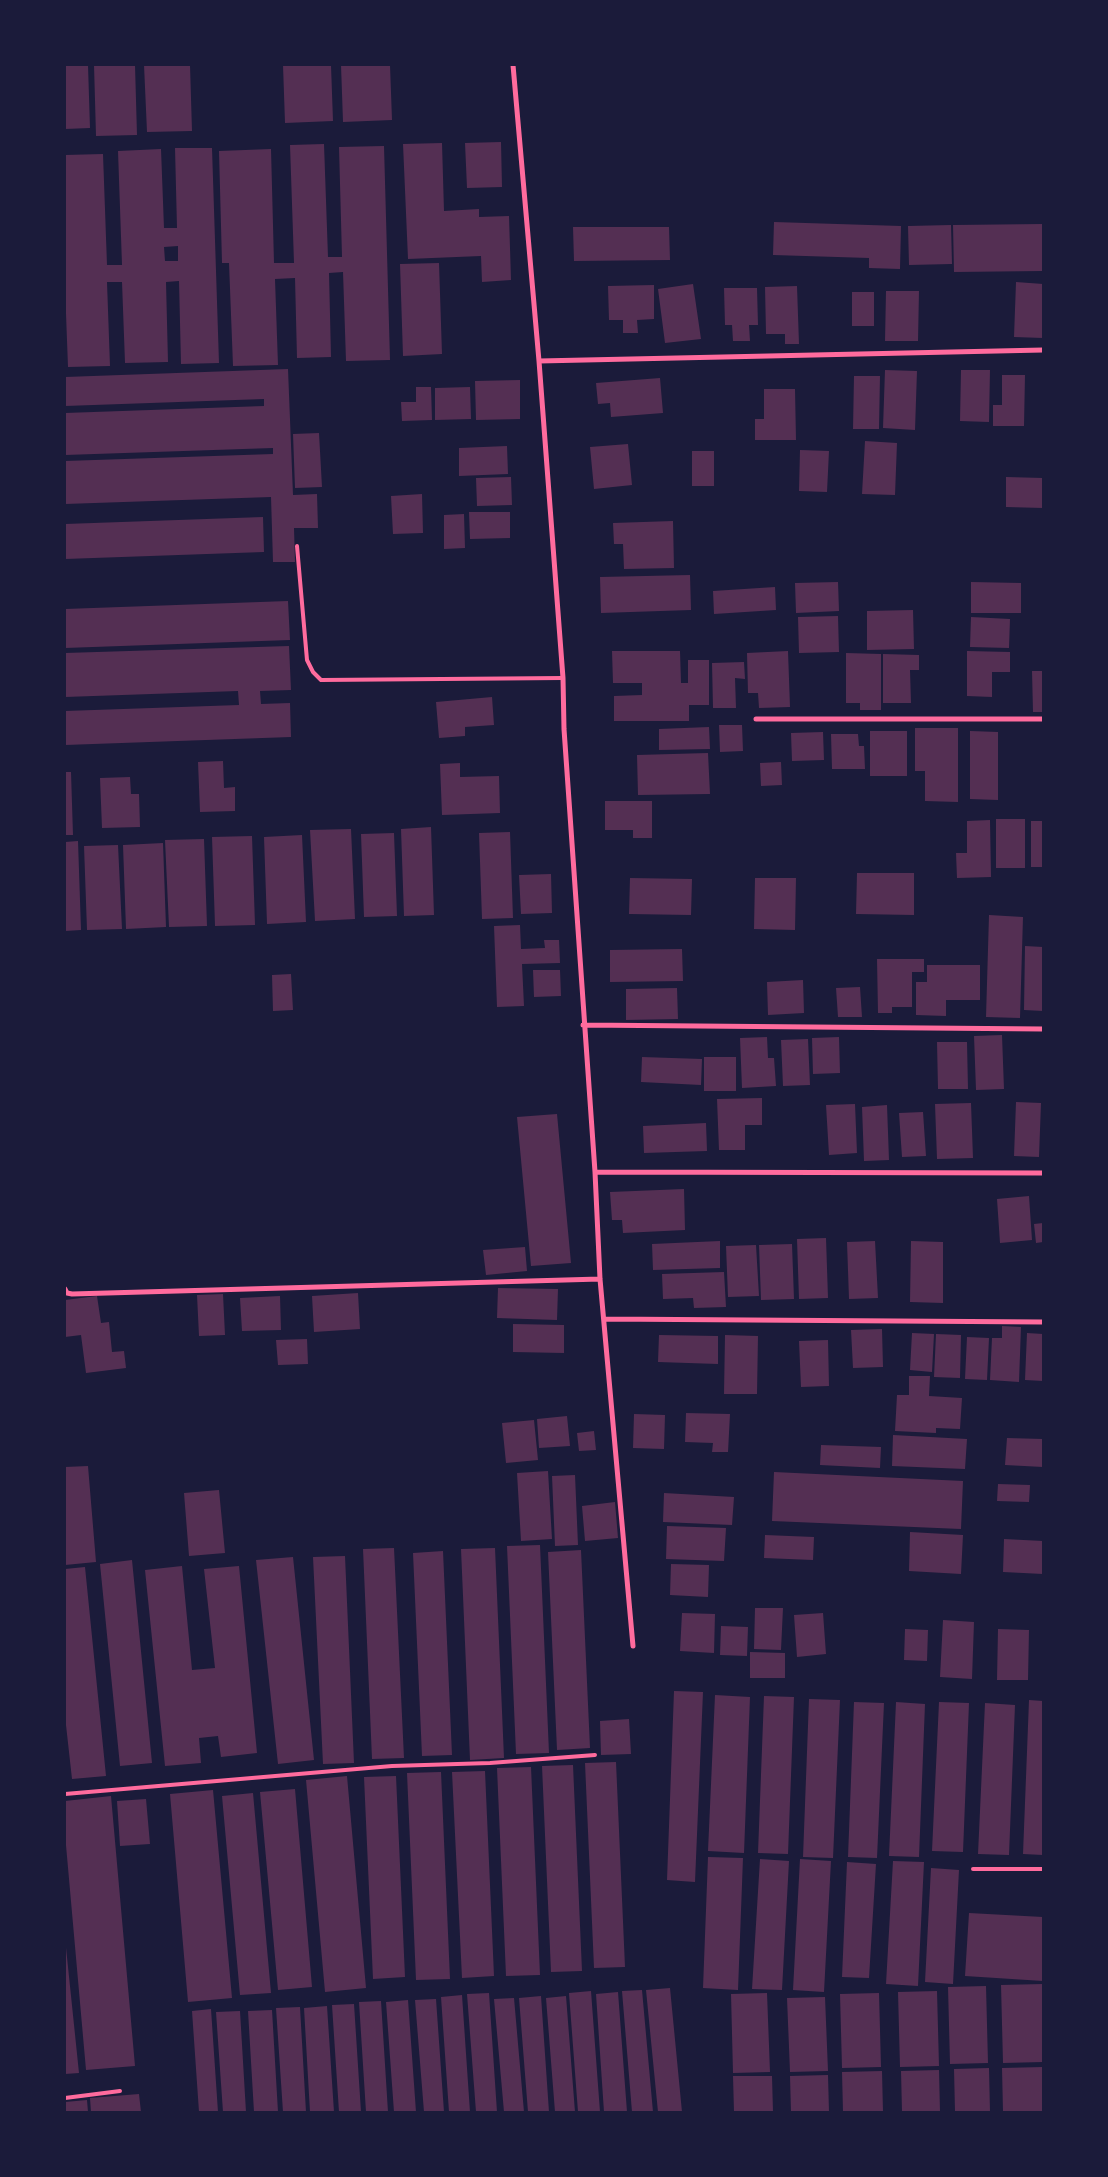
<!DOCTYPE html>
<html>
<head>
<meta charset="utf-8">
<style>
	body { margin:0 }
	#map { position:relative; width:1108px; height:2177px; overflow:hidden; background:#1b1b3a; font-family:"Fira Sans Condensed",sans-serif }
	canvas { display:block }
	.frame { position:absolute; inset:0; border:66px solid #1b1b3a; pointer-events:none }
</style>
</head>
<body>
<div id="map">
<canvas width="1108" height="2177"></canvas>
<div class="frame"></div>
</div>
<script>
const ctx = document.querySelector('canvas').getContext('2d');
ctx.lineJoin = 'round';
function fillPath(path, color) { ctx.fillStyle = color; ctx.fill(path, 'evenodd'); }
const toPath = rows => new Path2D(rows.map(r => 'M' + r).join(''));
function strokePath(path, color, width, dash) { ctx.strokeStyle = color; ctx.lineWidth = width; ctx.lineCap = dash ? 'butt' : 'round'; ctx.setLineDash(dash || []); ctx.stroke(path); }
fillPath(toPath([
	[65,65,88,65,90,128,65,129],
	[94,65,135,65,137,135,96,136],
	[144,65,190,65,192,131,147,132],
	[283,65,331,65,333,121,285,123],
	[341,65,390,65,392,120,343,122],
	[501,142,502,187,467,188,465,143],
	[442,143,444,211,479,209,479,217,509,216,511,280,482,282,481,256,408,259,403,144],
	[324,144,328,257,342,257,339,147,384,146,390,360,346,361,343,272,329,273,331,357,297,358,295,278,275,279,278,365,233,366,229,263,222,263,219,151,271,149,274,263,294,263,290,145],
	[175,148,212,148,219,363,181,364,179,281,166,282,168,362,125,363,122,282,107,282,110,366,68,367,65,287,65,155,103,154,107,265,122,265,118,151,161,149,164,228,177,228],
	[178,246,178,261,165,261,164,247],
	[774,222,901,226,900,269,869,268,869,258,773,255],
	[1043,224,1043,271,954,272,953,225],
	[951,225,952,264,909,265,908,226],
	[573,227,669,227,670,260,574,261],
	[439,263,442,354,403,356,400,264],
	[1016,282,1043,284,1043,338,1014,337],
	[693,284,701,339,665,343,658,289],
	[654,285,654,319,637,320,638,333,623,333,623,320,609,320,608,286],
	[797,286,799,344,785,344,785,334,766,334,765,287],
	[724,288,757,288,758,325,749,325,750,341,733,341,732,325,725,325],
	[886,291,919,291,918,341,885,341],
	[852,292,874,292,874,326,852,326],
	[288,369,293,495,317,494,318,528,294,528,295,562,273,562,271,497,65,504,65,461,273,454,273,448,65,455,65,413,264,406,264,399,65,406,65,377],
	[885,370,917,371,915,430,883,428],
	[961,370,990,370,989,422,960,421],
	[1002,375,1025,375,1024,426,993,426,993,405,1002,405],
	[854,376,880,376,879,429,853,429],
	[660,378,663,413,611,417,610,403,598,404,596,383],
	[520,380,520,419,476,420,475,381],
	[416,387,431,387,432,420,402,421,401,402,416,402],
	[470,387,471,419,435,420,435,388],
	[764,389,795,389,796,440,755,440,755,419,764,419],
	[319,433,322,487,295,488,293,434],
	[865,441,897,443,895,495,862,494],
	[628,444,632,485,594,489,590,447],
	[507,446,508,474,459,476,459,448],
	[800,450,829,451,827,492,799,491],
	[692,451,714,451,714,486,692,486],
	[511,477,512,505,477,506,476,478],
	[1006,477,1043,478,1043,508,1006,507],
	[422,494,423,533,393,534,391,496],
	[469,512,510,512,510,538,470,539],
	[464,514,465,548,444,549,444,515],
	[263,517,264,552,65,559,65,524],
	[673,521,674,568,624,569,623,544,614,544,613,523],
	[690,575,691,610,601,613,600,577],
	[838,582,839,611,796,613,795,583],
	[971,582,1021,583,1021,613,971,613],
	[775,587,776,610,714,614,713,591],
	[288,601,290,640,65,648,65,609],
	[913,610,914,649,867,650,867,611],
	[838,616,839,652,799,653,798,617],
	[971,617,1010,619,1009,648,970,647],
	[289,646,291,690,260,691,261,704,290,703,291,737,65,745,65,711,239,705,238,691,65,697,65,653],
	[612,651,680,651,681,683,688,683,688,660,709,660,709,705,689,705,689,721,614,721,614,696,642,695,642,683,613,683],
	[788,651,790,707,759,708,758,693,748,693,747,653],
	[967,651,1010,652,1010,672,992,672,992,697,967,696],
	[846,653,881,654,881,710,860,710,860,703,846,703],
	[883,654,919,655,919,670,910,670,911,703,883,703],
	[744,662,745,679,735,678,736,708,713,708,712,663],
	[1032,671,1043,671,1043,712,1033,712],
	[492,697,494,725,465,727,465,736,439,738,436,702],
	[719,725,742,725,743,751,720,752],
	[709,727,710,749,659,750,659,729],
	[915,728,958,728,958,802,925,801,925,771,915,771],
	[870,731,907,731,907,776,870,776],
	[970,731,998,732,998,800,970,799],
	[823,732,824,760,792,761,791,733],
	[831,734,858,734,859,746,864,746,865,769,832,769],
	[708,753,710,794,638,795,637,755],
	[223,761,224,788,235,787,235,811,200,812,198,762],
	[781,762,782,785,761,786,760,763],
	[460,763,460,777,499,776,500,813,442,815,440,764],
	[65,772,71,772,73,835,65,835],
	[130,777,131,794,139,794,140,827,102,828,100,778],
	[605,801,652,801,652,838,633,838,633,830,605,830],
	[996,819,1025,819,1025,868,996,868],
	[990,820,991,877,957,878,956,853,967,853,967,821],
	[1031,821,1043,821,1043,867,1031,867],
	[431,827,434,915,404,916,401,829],
	[351,829,355,919,315,921,310,830],
	[510,832,513,918,482,919,479,833],
	[394,833,397,916,364,917,361,834],
	[302,835,306,922,267,924,264,837],
	[252,836,255,925,215,926,212,837],
	[204,839,207,926,169,927,165,840],
	[78,841,81,930,65,931,65,842],
	[163,843,166,927,126,929,123,845],
	[118,845,122,929,87,930,84,846],
	[857,873,914,873,914,915,856,914],
	[551,874,552,913,521,914,519,875],
	[630,878,692,879,691,915,629,914],
	[755,878,796,878,795,930,754,929],
	[989,915,1023,917,1020,1018,986,1017],
	[520,925,521,949,545,948,544,940,559,940,560,963,522,964,524,1006,497,1007,494,926],
	[1025,946,1043,947,1043,1011,1024,1010],
	[682,949,683,981,610,982,610,950],
	[877,959,924,959,924,972,912,972,912,1007,892,1007,892,1013,878,1013],
	[927,965,980,965,980,1000,946,1000,946,1016,916,1015,916,982,927,982],
	[533,970,560,970,561,996,534,997],
	[291,974,293,1010,273,1011,272,975],
	[803,980,804,1013,768,1015,767,982],
	[860,987,862,1017,838,1017,836,988],
	[677,988,678,1019,626,1020,626,989],
	[1002,1035,1004,1089,976,1090,974,1036],
	[767,1037,768,1058,774,1058,776,1086,742,1088,740,1038],
	[839,1037,840,1073,813,1074,812,1038],
	[808,1039,810,1085,783,1086,781,1040],
	[937,1042,967,1042,968,1089,938,1089],
	[642,1057,702,1059,701,1085,641,1082],
	[704,1057,736,1057,736,1091,704,1091],
	[762,1098,762,1125,745,1125,745,1150,719,1150,717,1099],
	[1016,1102,1041,1103,1039,1157,1014,1156],
	[971,1103,973,1158,937,1159,935,1104],
	[855,1104,857,1153,829,1155,826,1105],
	[887,1105,889,1160,864,1161,862,1107],
	[923,1112,926,1156,902,1157,899,1113],
	[557,1114,571,1263,531,1266,517,1117],
	[706,1123,707,1151,644,1153,643,1126],
	[684,1189,685,1230,623,1233,622,1220,612,1220,610,1192],
	[1029,1196,1032,1240,1000,1243,997,1199],
	[1043,1223,1043,1242,1036,1243,1034,1224],
	[826,1238,828,1298,799,1299,797,1239],
	[720,1241,720,1268,653,1270,652,1244],
	[875,1241,878,1298,849,1299,847,1242],
	[911,1241,943,1242,943,1303,910,1302],
	[792,1244,794,1299,761,1300,759,1245],
	[756,1245,759,1296,728,1297,726,1246],
	[525,1247,527,1271,486,1275,483,1250],
	[724,1272,726,1307,694,1308,693,1298,663,1299,662,1274],
	[498,1288,558,1289,557,1320,497,1318],
	[358,1293,360,1329,314,1332,312,1296],
	[223,1294,225,1335,199,1336,197,1295],
	[97,1296,101,1323,109,1322,112,1352,124,1351,126,1368,86,1373,81,1335,65,1337,65,1300],
	[280,1296,281,1330,242,1331,240,1298],
	[513,1324,564,1325,564,1353,513,1352],
	[1002,1326,1021,1327,1019,1382,990,1380,992,1338,1002,1338],
	[882,1329,883,1367,853,1368,851,1330],
	[912,1333,934,1334,932,1372,910,1370],
	[1027,1333,1043,1334,1043,1381,1025,1380],
	[936,1334,961,1335,960,1378,934,1377],
	[659,1335,718,1336,718,1364,658,1362],
	[725,1335,758,1336,757,1394,724,1394],
	[967,1337,989,1338,987,1380,965,1379],
	[307,1339,308,1364,278,1365,276,1340],
	[828,1340,829,1386,801,1387,799,1341],
	[909,1376,930,1376,929,1396,962,1398,960,1429,936,1428,936,1433,895,1431,897,1395,909,1395],
	[686,1413,730,1414,728,1452,712,1452,713,1443,685,1442],
	[634,1414,665,1415,664,1449,633,1448],
	[567,1416,570,1446,539,1448,537,1419],
	[534,1420,538,1460,506,1463,502,1423],
	[594,1431,596,1450,579,1451,577,1433],
	[893,1435,967,1439,965,1469,892,1466],
	[1007,1438,1043,1439,1043,1467,1005,1465],
	[821,1445,881,1447,880,1468,820,1465],
	[88,1466,96,1562,65,1565,65,1467],
	[548,1471,552,1539,521,1541,517,1473],
	[774,1472,963,1481,961,1529,772,1521],
	[575,1475,578,1545,555,1546,552,1476],
	[998,1484,1030,1485,1029,1502,997,1501],
	[219,1490,225,1553,189,1556,184,1493],
	[664,1493,734,1497,732,1525,663,1522],
	[615,1502,618,1538,585,1541,582,1506],
	[667,1526,726,1528,724,1561,666,1559],
	[910,1532,963,1535,961,1574,909,1571],
	[765,1535,814,1537,813,1560,764,1558],
	[1004,1539,1043,1541,1043,1574,1003,1572],
	[540,1545,549,1753,516,1754,507,1546],
	[394,1548,404,1758,372,1759,363,1549],
	[495,1548,504,1758,470,1760,461,1549],
	[581,1550,590,1748,557,1750,548,1552],
	[443,1551,452,1755,422,1756,413,1553],
	[345,1556,354,1763,323,1764,313,1557],
	[293,1557,314,1760,278,1764,256,1560],
	[132,1560,152,1763,120,1766,100,1564],
	[671,1564,709,1565,708,1597,670,1595],
	[182,1566,192,1670,215,1668,204,1569,239,1566,257,1753,221,1757,218,1736,199,1738,201,1763,165,1766,145,1570],
	[85,1567,106,1776,72,1779,65,1716,65,1569],
	[755,1608,783,1608,781,1650,754,1649],
	[682,1613,715,1614,714,1653,680,1651],
	[823,1613,826,1654,797,1657,794,1615],
	[943,1620,974,1622,972,1679,940,1677],
	[721,1626,748,1627,747,1656,720,1655],
	[905,1629,928,1630,927,1661,904,1660],
	[998,1629,1029,1630,1028,1680,997,1680],
	[750,1652,785,1653,785,1678,750,1678],
	[674,1691,703,1692,695,1882,667,1880],
	[715,1695,750,1697,744,1853,708,1851],
	[764,1696,794,1697,788,1854,758,1853],
	[809,1699,840,1700,833,1858,803,1857],
	[1029,1700,1043,1701,1043,1855,1023,1854],
	[854,1702,884,1703,877,1858,848,1857],
	[896,1702,925,1704,919,1857,889,1856],
	[939,1702,969,1703,963,1852,932,1851],
	[985,1703,1015,1705,1009,1855,978,1854],
	[629,1719,631,1754,601,1755,600,1721],
	[616,1762,625,1967,594,1968,585,1763],
	[573,1765,582,1971,551,1972,542,1766],
	[531,1767,540,1975,506,1976,497,1768],
	[485,1771,494,1976,462,1978,452,1772],
	[441,1772,450,1979,416,1980,407,1773],
	[347,1776,366,1988,325,1992,306,1780],
	[396,1776,405,1977,373,1979,364,1777],
	[295,1789,312,1987,278,1990,260,1792],
	[213,1790,232,1998,188,2002,170,1794],
	[253,1793,271,1993,240,1995,222,1796],
	[111,1796,135,2066,86,2070,65,1834,65,1801],
	[146,1799,150,1844,120,1846,117,1801],
	[708,1857,743,1858,738,1990,703,1988],
	[760,1859,789,1861,782,1990,752,1989],
	[800,1859,831,1861,824,1992,793,1990],
	[893,1861,924,1862,918,1986,886,1984],
	[847,1862,876,1864,869,1978,842,1977],
	[931,1868,959,1870,953,1984,925,1982],
	[969,1913,1043,1917,1043,1981,965,1976],
	[65,1938,79,2073,65,2074],
	[1043,1984,1043,2062,1003,2063,1001,1985],
	[986,1986,988,2063,950,2064,948,1987],
	[670,1988,682,2112,658,2112,646,1990],
	[642,1990,653,2112,632,2112,622,1991],
	[591,1991,600,2112,578,2112,569,1993],
	[937,1991,939,2066,900,2067,898,1992],
	[618,1992,627,2112,604,2112,596,1994],
	[489,1993,497,2112,476,2112,467,1994],
	[767,1993,770,2072,733,2073,731,1994],
	[879,1993,881,2067,842,2068,840,1994],
	[462,1995,470,2112,449,2112,441,1997],
	[541,1996,549,2112,528,2112,519,1998],
	[566,1996,575,2112,555,2112,546,1998],
	[825,1997,828,2071,790,2072,787,1998],
	[514,1998,524,2112,504,2112,494,1999],
	[436,1999,444,2112,424,2112,415,2000],
	[408,2000,416,2112,394,2112,386,2002],
	[381,2001,388,2112,366,2112,359,2002],
	[354,2004,361,2112,339,2112,332,2005],
	[327,2006,334,2112,310,2112,304,2008],
	[300,2007,306,2112,283,2112,276,2008],
	[211,2009,218,2112,199,2112,192,2011],
	[272,2010,278,2112,254,2112,248,2011],
	[240,2011,246,2112,223,2112,216,2012],
	[1043,2067,1043,2112,1003,2112,1002,2068],
	[989,2068,990,2112,955,2112,954,2069],
	[939,2070,940,2112,902,2112,901,2071],
	[882,2071,883,2112,843,2112,842,2072],
	[828,2075,829,2112,791,2112,790,2076],
	[733,2076,772,2076,773,2112,734,2112],
	[139,2094,141,2112,91,2112,90,2098],
	[87,2100,88,2112,65,2112,65,2102]
]), '#542f53');
strokePath(toPath([
	[297,546,307,660,313,672,321,680,563,678],
	[65,1794,392,1766,490,1763,595,1755],
	[973,1869,1043,1869],
	[65,2098,120,2091]
]), '#ff6b9d', 4);
strokePath(toPath([
	[513,65,539,361,563,678,564,729,595,1172,600,1279,633,1646],
	[539,361,1043,350],
	[756,719,1043,719],
	[583,1025,1043,1029],
	[595,1172,1043,1173],
	[65,1289,67,1293,72,1294,600,1279],
	[604,1319,1043,1322]
]), '#ff6b9d', 5);
</script>
</body>
</html>
